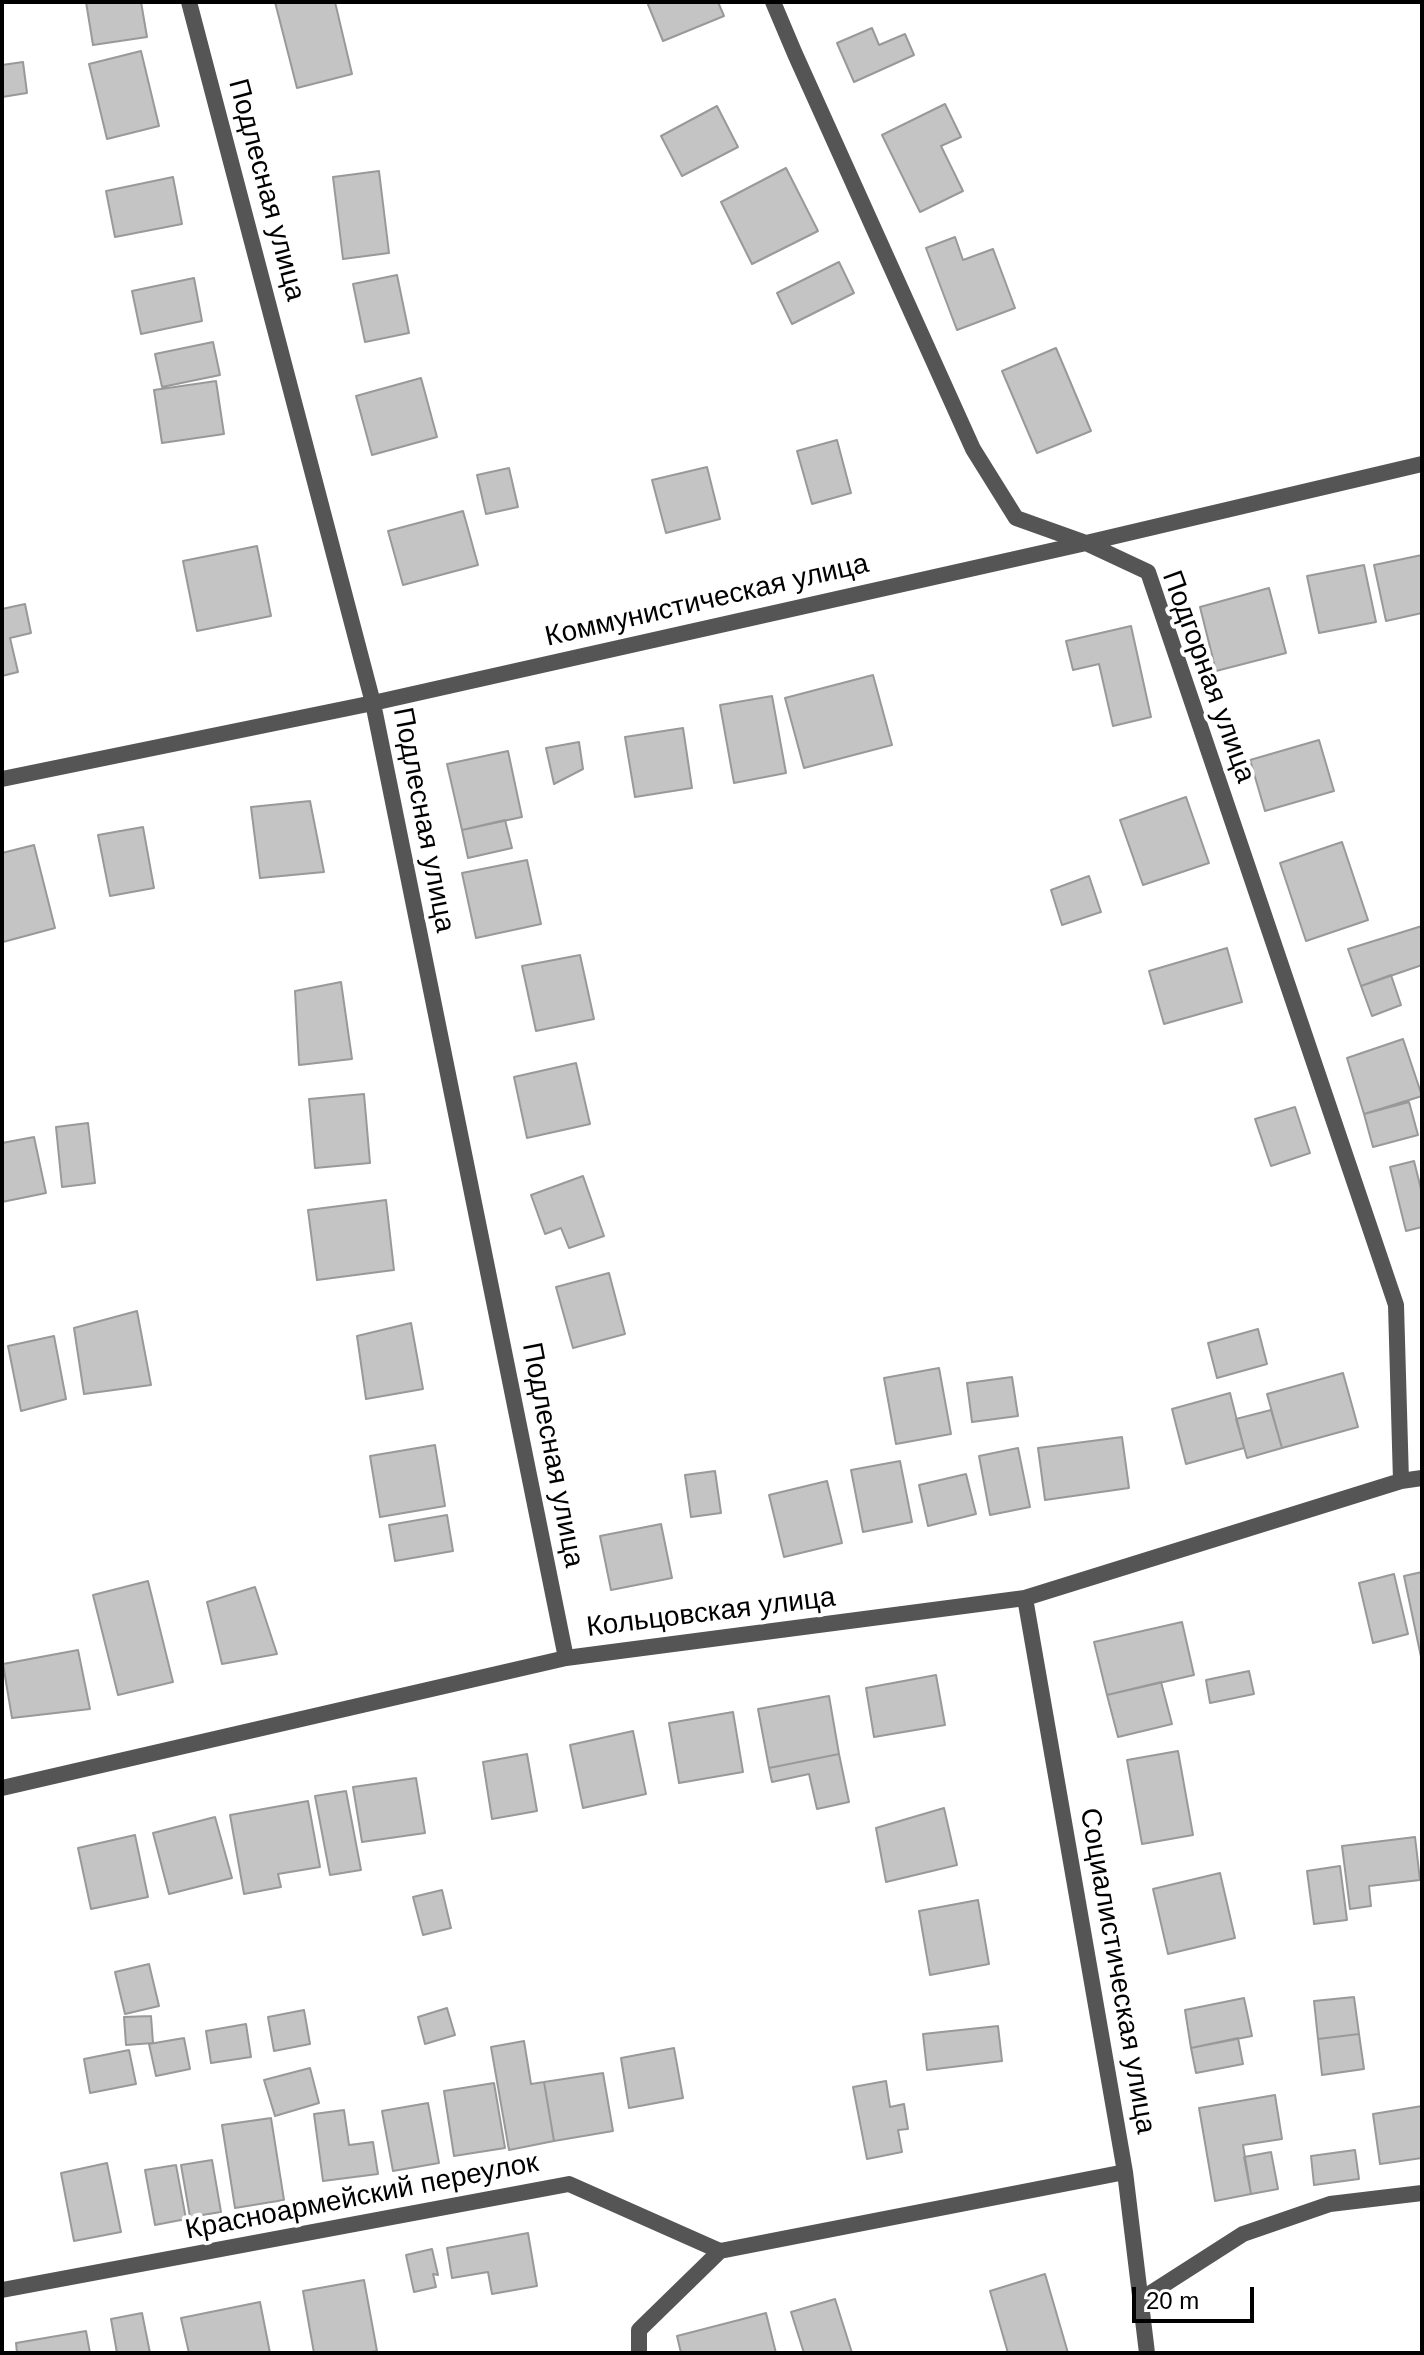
<!DOCTYPE html>
<html>
<head>
<meta charset="utf-8">
<style>
	body { margin:0 }
	#map { position:relative; width:1424px; height:2355px; overflow:hidden; background:#fff; font-family:Arial,sans-serif }
	canvas { display:block }
	.frame { position:absolute; inset:0; border:4px solid #000; pointer-events:none }
	.scale { position:absolute; left:1132px; top:2287px; width:122px; height:36px; box-sizing:border-box; border:4px solid #000; border-top:0; padding-left:10px; font-size:24px; line-height:28px; white-space:nowrap; color:#000; -webkit-text-stroke:6px #fff; paint-order:stroke }
</style>
</head>
<body>
<div id="map">
<canvas width="1424" height="2355"></canvas>
<div class="frame"></div>
<div class="scale">20 m</div>
</div>
<script>
const ctx = document.querySelector('canvas').getContext('2d');
ctx.lineJoin = 'round';
function fillPath(path, color) { ctx.fillStyle = color; ctx.fill(path, 'evenodd'); }
const toPath = rows => new Path2D(rows.map(r => 'M' + r).join(''));
function strokePath(path, color, width, dash) { ctx.strokeStyle = color; ctx.lineWidth = width; ctx.lineCap = dash ? 'butt' : 'round'; ctx.setLineDash(dash || []); ctx.stroke(path); }
function write(font, color, halo, rows, align = 'center') {
  ctx.font = font + ' Arial,sans-serif'; ctx.lineWidth = 8; ctx.setLineDash([]); ctx.textBaseline = 'middle'; ctx.strokeStyle = halo; ctx.fillStyle = color; for (const [text, x, y, turn = 0] of rows) {
    ctx.save(); ctx.translate(x, y); ctx.rotate((+turn || 0) * Math.PI / 180); ctx.textAlign = isNaN(turn) ? turn : align; if (halo) ctx.strokeText(text, 0, 0); ctx.fillText(text, 0, 0); ctx.restore();
  }
}
const building = toPath([
	[86,2,141,2,147,37,93,45,86,2],
	[275,2,335,2,352,74,297,88,275,2],
	[647,2,718,2,724,16,663,41,647,2],
	[872,28,879,45,905,34,914,55,854,82,837,43,872,28],
	[141,51,159,126,107,139,89,64,141,51],
	[23,62,27,93,2,97,2,65,23,62],
	[945,104,961,137,941,146,963,191,920,212,882,135,945,104],
	[717,106,738,147,682,176,661,136,717,106],
	[786,168,818,231,752,264,721,202,786,168],
	[379,171,389,253,343,259,333,177,379,171],
	[173,177,182,224,115,237,106,191,173,177],
	[955,237,963,260,993,249,1015,308,957,330,926,248,955,237],
	[839,262,854,293,792,324,777,293,839,262],
	[397,275,409,333,365,342,353,284,397,275],
	[194,278,202,321,141,334,132,291,194,278],
	[213,342,220,375,162,387,155,354,213,342],
	[1056,348,1091,431,1037,453,1002,371,1056,348],
	[421,378,437,437,372,455,356,396,421,378],
	[216,381,224,434,162,443,154,390,216,381],
	[837,440,851,493,812,504,797,451,837,440],
	[707,467,720,519,666,533,652,480,707,467],
	[509,468,518,507,486,514,477,475,509,468],
	[463,511,478,565,403,585,388,531,463,511],
	[257,546,271,616,197,631,183,561,257,546],
	[1422,555,1422,613,1386,621,1374,565,1422,555],
	[1364,565,1376,622,1319,633,1307,576,1364,565],
	[1269,588,1286,653,1216,671,1200,607,1269,588],
	[25,604,31,633,10,638,18,672,2,676,2,609,25,604],
	[1131,626,1151,717,1113,726,1099,664,1073,670,1066,641,1131,626],
	[873,675,892,745,804,768,785,698,873,675],
	[772,696,786,773,734,783,720,705,772,696],
	[683,728,692,788,635,797,625,737,683,728],
	[1319,740,1334,791,1265,811,1250,760,1319,740],
	[579,742,583,769,554,784,546,748,579,742],
	[508,751,522,817,462,830,447,764,508,751],
	[1186,797,1209,863,1143,885,1120,820,1186,797],
	[310,801,324,872,260,878,251,807,310,801],
	[505,820,512,848,468,858,462,830,505,820],
	[143,827,154,888,110,896,98,835,143,827],
	[1342,842,1368,920,1306,941,1280,863,1342,842],
	[34,845,55,928,3,942,2,853,34,845],
	[527,860,541,924,476,938,462,873,527,860],
	[1089,876,1101,912,1062,925,1051,890,1089,876],
	[1422,926,1422,965,1361,986,1348,949,1422,926],
	[1227,948,1242,1002,1164,1024,1149,971,1227,948],
	[580,955,594,1019,536,1031,522,966,580,955],
	[1391,975,1401,1005,1372,1016,1361,986,1391,975],
	[341,982,352,1059,299,1065,295,991,341,982],
	[1403,1039,1422,1096,1364,1114,1347,1058,1403,1039],
	[576,1063,590,1124,527,1138,514,1077,576,1063],
	[364,1094,370,1163,315,1168,309,1099,364,1094],
	[1409,1102,1418,1135,1373,1147,1364,1114,1409,1102],
	[1295,1107,1310,1153,1271,1166,1255,1119,1295,1107],
	[88,1123,95,1183,62,1187,56,1127,88,1123],
	[34,1137,46,1193,2,1202,2,1143,34,1137],
	[1414,1161,1422,1193,1422,1227,1406,1231,1390,1167,1414,1161],
	[583,1176,604,1236,569,1248,561,1228,545,1234,531,1195,583,1176],
	[386,1200,394,1270,317,1280,308,1210,386,1200],
	[609,1273,625,1334,573,1348,556,1287,609,1273],
	[137,1311,151,1385,84,1394,74,1328,137,1311],
	[411,1323,423,1389,366,1399,357,1336,411,1323],
	[1258,1329,1267,1364,1217,1378,1208,1343,1258,1329],
	[54,1336,66,1399,21,1411,8,1346,54,1336],
	[939,1368,951,1434,896,1444,884,1378,939,1368],
	[1343,1373,1358,1427,1282,1448,1267,1394,1343,1373],
	[1012,1377,1018,1416,972,1422,967,1383,1012,1377],
	[1230,1393,1244,1448,1186,1464,1172,1409,1230,1393],
	[1271,1410,1282,1448,1247,1458,1236,1419,1271,1410],
	[1122,1437,1129,1488,1045,1500,1038,1448,1122,1437],
	[435,1445,445,1506,380,1517,370,1456,435,1445],
	[1018,1448,1030,1507,990,1515,979,1456,1018,1448],
	[900,1461,912,1522,863,1532,851,1470,900,1461],
	[715,1471,721,1513,691,1517,685,1475,715,1471],
	[966,1474,976,1514,928,1526,919,1485,966,1474],
	[827,1481,842,1543,784,1557,769,1495,827,1481],
	[447,1515,453,1551,395,1561,389,1525,447,1515],
	[661,1524,672,1578,611,1590,600,1536,661,1524],
	[1422,1572,1422,1656,1421,1657,1404,1576,1422,1572],
	[1394,1574,1408,1634,1373,1643,1359,1583,1394,1574],
	[148,1581,173,1682,118,1695,93,1595,148,1581],
	[255,1587,277,1654,222,1664,207,1602,255,1587],
	[1182,1622,1194,1675,1107,1695,1094,1642,1182,1622],
	[78,1650,90,1709,12,1718,3,1664,78,1650],
	[1249,1671,1254,1694,1210,1703,1206,1680,1249,1671],
	[936,1675,945,1725,874,1737,866,1688,936,1675],
	[1161,1682,1172,1724,1118,1737,1107,1695,1161,1682],
	[829,1696,839,1754,769,1768,758,1709,829,1696],
	[733,1712,743,1772,679,1783,669,1723,733,1712],
	[633,1731,646,1794,583,1808,570,1745,633,1731],
	[1178,1751,1193,1835,1142,1844,1127,1760,1178,1751],
	[527,1754,537,1811,492,1819,483,1762,527,1754],
	[839,1754,849,1802,817,1809,809,1774,772,1782,769,1768,839,1754],
	[416,1778,425,1833,362,1842,353,1787,416,1778],
	[346,1791,361,1870,330,1875,315,1796,346,1791],
	[308,1801,320,1867,278,1874,281,1887,244,1894,230,1815,308,1801],
	[944,1808,957,1865,886,1882,876,1828,944,1808],
	[215,1817,232,1878,169,1894,153,1833,215,1817],
	[135,1835,148,1897,91,1909,78,1848,135,1835],
	[1415,1837,1420,1880,1369,1886,1371,1906,1350,1909,1342,1846,1415,1837],
	[1340,1866,1347,1920,1314,1924,1307,1871,1340,1866],
	[1220,1873,1235,1938,1168,1954,1153,1889,1220,1873],
	[442,1890,451,1928,423,1935,413,1897,442,1890],
	[978,1900,989,1964,930,1975,919,1911,978,1900],
	[149,1964,159,2006,125,2014,115,1972,149,1964],
	[1354,1997,1359,2034,1318,2039,1314,2001,1354,1997],
	[1244,1998,1252,2036,1191,2048,1185,2010,1244,1998],
	[447,2008,455,2035,425,2044,418,2017,447,2008],
	[304,2010,310,2044,274,2051,268,2017,304,2010],
	[151,2016,153,2043,126,2045,124,2017,151,2016],
	[246,2024,251,2057,211,2063,206,2031,246,2024],
	[998,2026,1002,2061,927,2070,923,2034,998,2026],
	[1359,2034,1364,2069,1322,2075,1318,2039,1359,2034],
	[184,2038,190,2069,156,2076,149,2044,184,2038],
	[1238,2038,1243,2064,1196,2073,1191,2048,1238,2038],
	[524,2041,531,2084,544,2082,554,2141,509,2150,491,2047,524,2041],
	[674,2048,683,2098,629,2108,621,2058,674,2048],
	[129,2050,136,2084,90,2093,84,2059,129,2050],
	[310,2068,319,2103,275,2116,264,2080,310,2068],
	[603,2073,613,2131,554,2141,544,2082,603,2073],
	[886,2081,890,2107,904,2104,908,2129,898,2130,902,2152,867,2159,853,2087,886,2081],
	[494,2083,505,2148,454,2156,444,2091,494,2083],
	[1275,2095,1282,2139,1243,2145,1251,2194,1215,2201,1199,2108,1275,2095],
	[428,2103,439,2163,393,2171,382,2111,428,2103],
	[1422,2106,1422,2158,1380,2164,1373,2114,1422,2106],
	[344,2110,349,2145,373,2142,378,2174,323,2181,314,2114,344,2110],
	[271,2118,284,2200,235,2208,222,2125,271,2118],
	[1355,2150,1359,2179,1314,2185,1311,2156,1355,2150],
	[1271,2152,1278,2189,1251,2194,1244,2157,1271,2152],
	[212,2160,221,2212,190,2217,181,2165,212,2160],
	[107,2163,121,2232,74,2241,61,2173,107,2163],
	[176,2165,186,2219,155,2225,145,2170,176,2165],
	[528,2233,537,2286,492,2294,488,2272,452,2278,447,2248,528,2233],
	[432,2249,438,2275,433,2274,436,2287,414,2292,406,2255,432,2249],
	[1045,2274,1068,2353,1008,2353,990,2291,1045,2274],
	[364,2280,377,2351,365,2353,314,2353,303,2291,364,2280],
	[835,2299,852,2353,804,2353,791,2312,835,2299],
	[260,2302,270,2353,189,2353,181,2318,260,2302],
	[142,2313,150,2353,117,2353,111,2319,142,2313],
	[766,2313,776,2353,681,2353,677,2336,766,2313],
	[86,2331,90,2353,17,2353,16,2343,86,2331]
]);
fillPath(building, '#c4c4c4');
strokePath(building, '#999', 2);
strokePath(toPath([
	[1140,2300,1243,2234,1330,2204,1422,2193]
]), '#555', 16);
strokePath(toPath([
	[189,2,373,703,566,1658],
	[773,2,795,54,973,449,1016,518,1086,543,1148,572,1396,1305,1401,1481],
	[2,779,373,703,1086,543,1422,464],
	[1025,1598,1125,2172,1147,2353],
	[2,1788,566,1658,1025,1598,1401,1481,1422,1478],
	[2,2290,569,2184,720,2251],
	[639,2353,639,2330,720,2251,1125,2172]
]), '#555', 16);
write('28px', '#000', '#fff', [
	["Подлесная улица",266,190,75],
	["Коммунистическая улица",707,601,-13],
	["Подгорная улица",1208,677,70],
	["Подлесная улица",423,820,79],
	["Подлесная улица",552,1455,79],
	["Кольцовская улица",711,1613,-7],
	["Социалистическая улица",1117,1971,80],
	["Красноармейский переулок",362,2197,-11]
]);
</script>
</body>
</html>
